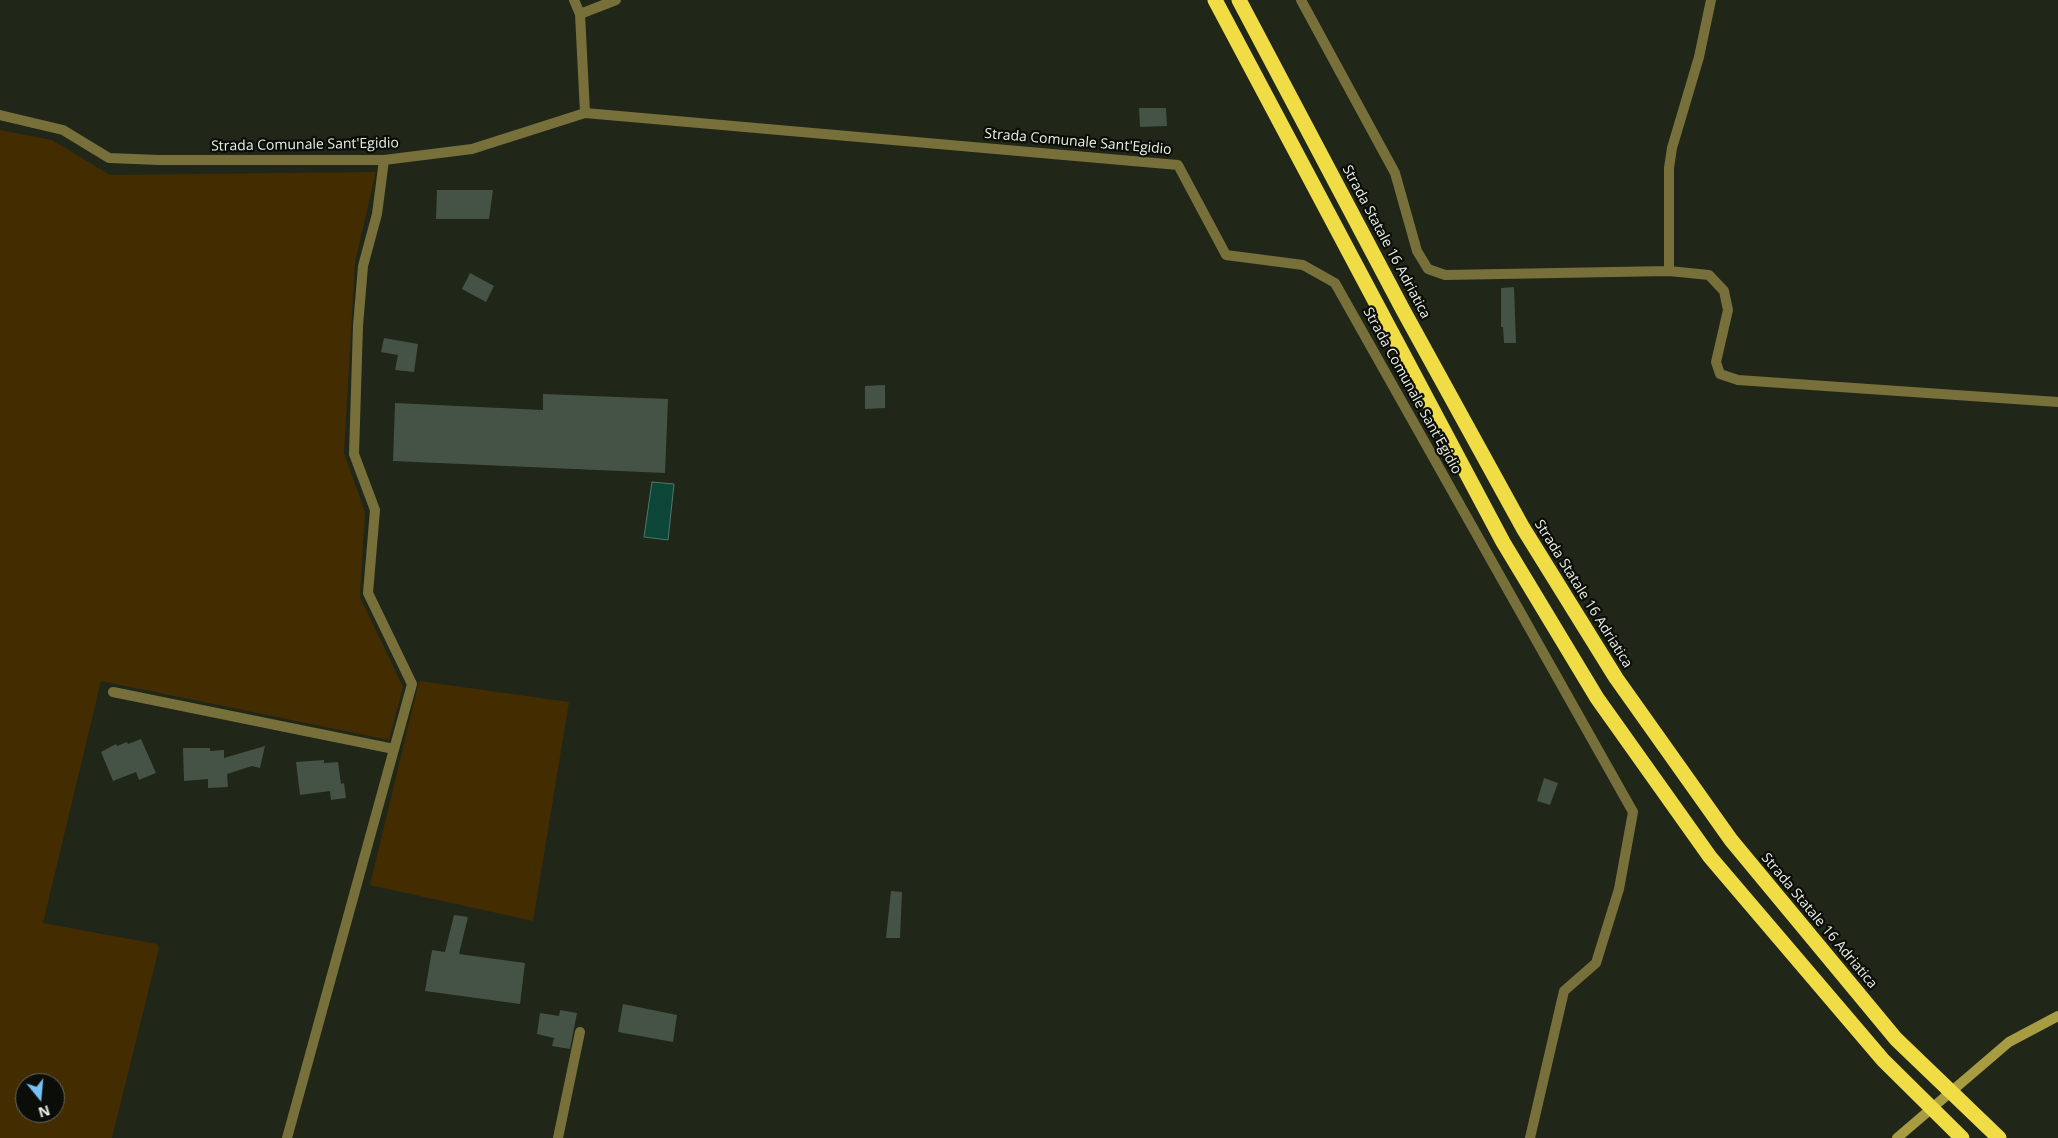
<!DOCTYPE html>
<html>
<head>
<meta charset="utf-8">
<style>
	body { margin:0 }
	#map { position:relative; width:2058px; height:1138px; overflow:hidden; background:#202618; font-family:"Open Sans",sans-serif }
	canvas { display:block }
	.north { position:absolute; left:15px; top:1073px; width:50px; height:50px; box-sizing:border-box; background:#0b0e08; border:1px solid #656861; border-radius:50%; rotate:163deg; font-size:14px; font-weight:700; line-height:20px; text-align:center; color:#ecefe6 }
	.north::after { content:''; display:block; margin:auto; width:18px; height:22px; background:#75c0f6; clip-path:polygon(50% 0,100% 100%,50% 72%,0 100%) }
</style>
</head>
<body>
<div id="map">
<canvas width="2058" height="1138"></canvas>
<div class="north">N</div>
</div>
<script>
const ctx = document.querySelector('canvas').getContext('2d');
ctx.lineJoin = 'round';
function fillPath(path, color) { ctx.fillStyle = color; ctx.fill(path, 'evenodd'); }
const toPath = rows => new Path2D(rows.map(r => 'M' + r).join(''));
function strokePath(path, color, width, dash) { ctx.strokeStyle = color; ctx.lineWidth = width; ctx.lineCap = dash ? 'butt' : 'round'; ctx.setLineDash(dash || []); ctx.stroke(path); }
function write(font, color, halo, rows, align = 'center') {
  ctx.font = font + ' "Open Sans",sans-serif'; ctx.lineWidth = 4.5; ctx.setLineDash([]); ctx.textBaseline = 'middle'; ctx.strokeStyle = halo; ctx.fillStyle = color; for (const [text, x, y, turn = 0] of rows) {
    ctx.save(); ctx.translate(x, y); ctx.rotate((+turn || 0) * Math.PI / 180); ctx.textAlign = isNaN(turn) ? turn : align; if (halo) ctx.strokeText(text, 0, 0); ctx.fillText(text, 0, 0); ctx.restore();
  }
}
fillPath(toPath([
	[0,130,52,140,110,175,376,172,355,262,344,453,365,512,360,597,403,687,389,740,101,681,43,923,157,944,159,948,112,1138,0,1138],
	[25,1083,55,1083,55,1113,25,1113],
	[419,681,569,702,533,921,370,885]
]), '#432d00');
const water = toPath([
	[652,482,674,484,668,540,644,537,652,482]
]);
fillPath(water, '#0c4637');
strokePath(water, '#4f796c', 1);
fillPath(toPath([
	[1139,108,1166,108,1167,126,1140,127],
	[437,190,493,190,489,219,436,219],
	[470,273,494,286,486,302,462,289],
	[1514,287,1516,343,1504,343,1503,327,1501,327,1501,288],
	[384,338,418,344,414,372,395,370,398,355,381,352],
	[885,385,885,408,865,409,865,386],
	[543,394,668,399,665,473,393,461,395,403,543,410],
	[141,739,156,773,139,780,136,772,113,781,101,752,116,744,117,746,127,742,128,744],
	[265,746,260,768,252,766,227,774,228,787,208,788,208,779,184,781,183,748,210,748,210,751,224,750,224,758],
	[324,760,324,763,338,762,341,784,344,783,346,798,331,800,330,791,300,795,296,762],
	[1544,778,1558,783,1550,805,1537,801],
	[891,891,902,892,900,938,886,938],
	[454,915,468,917,459,954,525,963,520,1004,425,991,432,950,445,952],
	[623,1004,677,1015,673,1042,618,1032],
	[560,1010,577,1013,570,1049,552,1046,554,1038,537,1034,540,1013,559,1016]
]), '#455246');
strokePath(toPath([
	[574,0,580,14],
	[1301,0,1395,173,1417,251,1428,269,1445,275,1669,271,1709,275,1724,291,1728,310,1716,362,1720,374,1738,380,2058,402],
	[585,113,580,14,616,0],
	[0,115,63,130,109,158,159,160,384,160,472,149,585,113,1178,165,1226,255,1303,265,1335,283,1633,812,1619,889,1596,963,1564,991,1530,1138],
	[1669,271,1669,168,1672,148,1699,57,1711,0],
	[113,692,394,749],
	[287,1138,412,684,368,593,375,510,354,454,358,326,363,266,377,214,384,160],
	[558,1138,580,1032]
]), '#77703b', 10);
strokePath(toPath([
	[1897,1138,2009,1042,2058,1016]
]), '#a89c42', 10);
strokePath(toPath([
	[1215,0,1503,542,1597,698,1710,857,1883,1060,1962,1138],
	[1239,0,1403,310,1523,528,1616,678,1731,840,1896,1039,1999,1138]
]), '#f0dc44', 15);
write('14px', '#ecefe6', '#0b0e08', [
	["Strada Comunale Sant'Egidio",1078,142,5],
	["Strada Comunale Sant'Egidio",305,145,-1],
	["Strada Statale 16 Adriatica",1386,242,62],
	["Strada Comunale Sant'Egidio",1412,391,61],
	["Strada Statale 16 Adriatica",1583,594,58],
	["Strada Statale 16 Adriatica",1819,921,50]
]);
</script>
</body>
</html>
